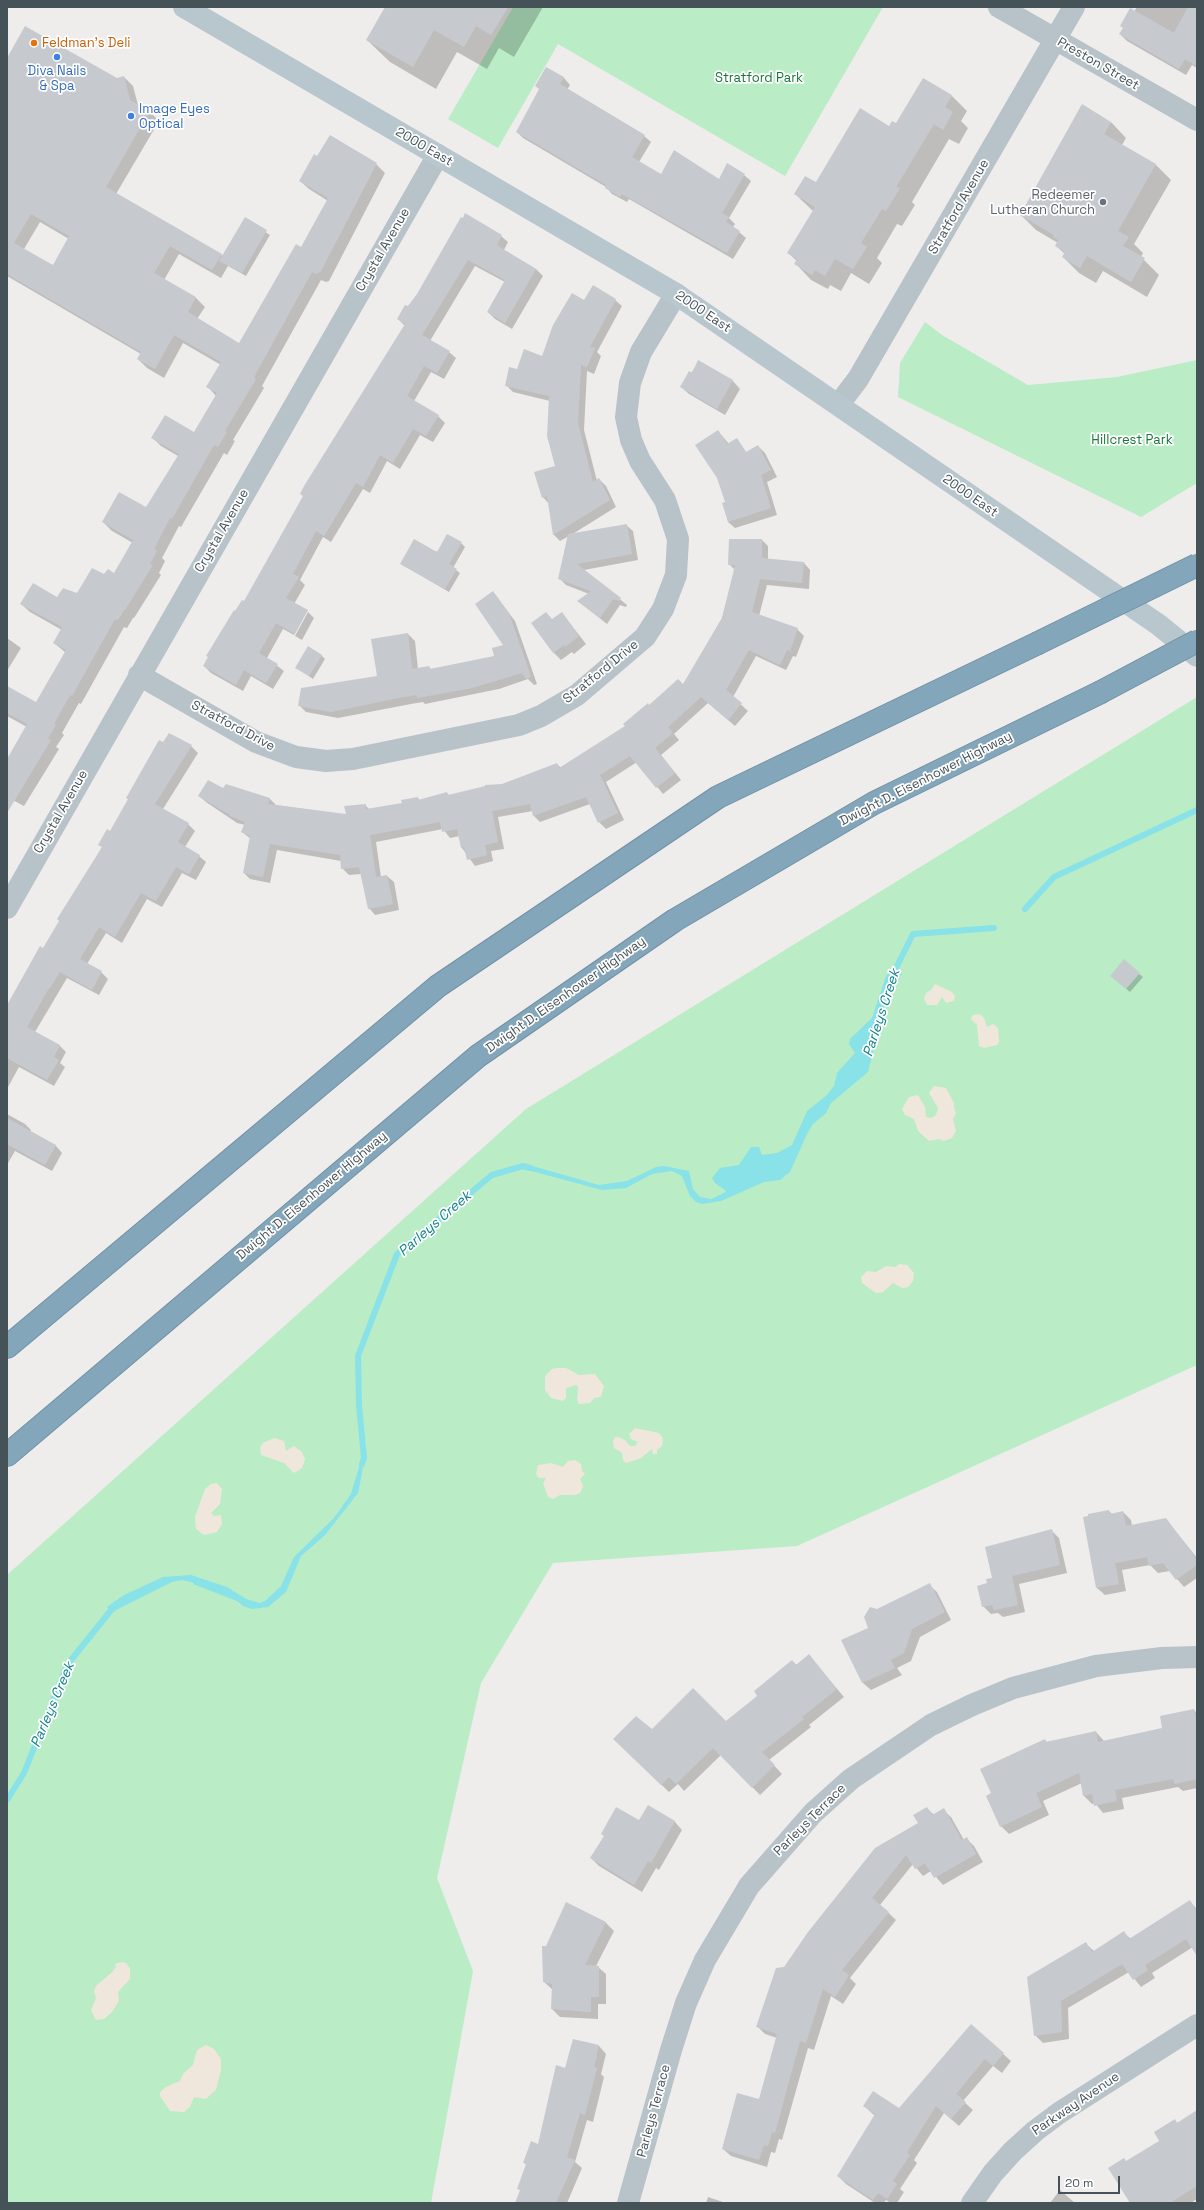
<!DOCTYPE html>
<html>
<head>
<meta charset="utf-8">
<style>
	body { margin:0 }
	#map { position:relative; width:1204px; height:2210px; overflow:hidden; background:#efecec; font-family:"Space Grotesk",sans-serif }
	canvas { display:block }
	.frame { position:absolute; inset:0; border:8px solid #455258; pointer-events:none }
	.scale { position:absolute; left:1058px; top:2176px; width:62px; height:18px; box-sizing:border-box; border:2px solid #455258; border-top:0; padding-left:5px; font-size:12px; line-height:14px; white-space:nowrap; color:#455258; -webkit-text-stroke:3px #fff; paint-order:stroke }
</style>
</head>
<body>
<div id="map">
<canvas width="1204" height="2210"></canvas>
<div class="frame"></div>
<div class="scale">20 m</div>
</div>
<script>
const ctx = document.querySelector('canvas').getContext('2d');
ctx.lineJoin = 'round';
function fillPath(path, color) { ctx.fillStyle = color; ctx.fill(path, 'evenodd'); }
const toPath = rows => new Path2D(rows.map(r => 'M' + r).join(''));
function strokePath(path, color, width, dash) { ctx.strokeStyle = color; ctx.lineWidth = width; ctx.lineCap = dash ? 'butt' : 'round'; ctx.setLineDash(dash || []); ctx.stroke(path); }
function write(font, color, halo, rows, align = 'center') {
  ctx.font = font + ' "Space Grotesk",sans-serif'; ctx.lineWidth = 3.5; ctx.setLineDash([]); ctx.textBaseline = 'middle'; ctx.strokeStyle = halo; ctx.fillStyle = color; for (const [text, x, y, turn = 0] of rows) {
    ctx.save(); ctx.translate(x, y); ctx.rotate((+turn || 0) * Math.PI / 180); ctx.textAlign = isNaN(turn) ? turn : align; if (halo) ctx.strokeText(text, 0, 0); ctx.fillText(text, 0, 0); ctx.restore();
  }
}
fillPath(toPath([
	[513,7,883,7,785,176,558,44,498,148,448,119],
	[925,322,942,335,1028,385,1117,377,1197,360,1197,483,1141,517,898,397,900,363],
	[1197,697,1197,1365,797,1546,553,1563,481,1683,437,1878,473,1971,431,2203,7,2203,7,1575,526,1109]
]), '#baecc6');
fillPath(toPath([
	[935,984,952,992,955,996,954,1001,946,1003,942,997,937,1005,927,1005,924,999,926,993,931,990],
	[980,1014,984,1018,987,1027,993,1024,998,1028,999,1042,997,1045,984,1048,979,1046,977,1025,971,1019,973,1015],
	[934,1086,946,1088,954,1103,954,1108,956,1113,953,1119,956,1131,952,1138,944,1141,939,1139,929,1141,918,1131,914,1119,905,1115,902,1109,909,1097,918,1095,925,1107,926,1117,931,1118,936,1115,938,1108,929,1093],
	[899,1264,907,1265,914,1273,913,1281,908,1287,902,1288,893,1283,883,1292,876,1293,862,1283,861,1277,867,1271,876,1272,886,1266,895,1267],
	[557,1368,566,1368,579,1375,595,1374,604,1386,601,1397,594,1398,590,1403,579,1404,577,1400,578,1387,576,1385,566,1388,566,1398,563,1401,551,1398,545,1390,545,1376,552,1369],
	[635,1428,659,1433,663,1438,662,1446,657,1450,657,1454,653,1454,652,1449,641,1458,626,1463,623,1460,622,1453,614,1448,613,1441,615,1437,618,1437,625,1440,630,1446,635,1446,638,1442,631,1439,629,1434],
	[274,1438,284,1441,286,1451,294,1446,302,1452,305,1459,302,1468,294,1473,284,1463,261,1455,260,1448,263,1443],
	[575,1460,581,1464,582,1471,585,1474,580,1479,583,1486,580,1493,575,1495,560,1495,553,1499,548,1497,543,1483,546,1478,539,1478,536,1474,538,1465,551,1463,563,1467,568,1461],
	[217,1483,222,1489,220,1504,211,1513,214,1516,221,1515,222,1524,217,1532,204,1535,196,1529,195,1517,205,1489,211,1484],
	[122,1962,126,1963,130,1968,130,1979,118,1992,119,2001,112,2012,104,2019,96,2020,91,2010,96,1998,94,1991,96,1986,112,1972,116,1967,115,1964],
	[206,2045,214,2049,221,2059,221,2070,216,2090,206,2099,194,2097,190,2107,184,2112,170,2111,160,2096,160,2092,166,2087,180,2081,183,2074,193,2065,197,2050]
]), '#f0e7dc');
fillPath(toPath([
	[893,969,898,970,902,974,887,995,868,1072,831,1103,826,1113,813,1124,807,1134,790,1172,780,1180,764,1182,721,1201,702,1204,696,1202,690,1196,682,1176,672,1171,652,1174,626,1188,602,1190,524,1169,522,1163,599,1185,627,1181,656,1167,664,1166,689,1171,693,1189,700,1197,711,1199,724,1193,726,1191,715,1183,712,1178,720,1168,739,1165,751,1147,759,1147,762,1155,777,1153,792,1145,807,1111,827,1095,834,1086,837,1073,855,1053,849,1044,850,1039,872,1018,886,976],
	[362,1457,364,1458,362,1473,358,1493,325,1535,301,1556,286,1592,268,1607,252,1609,243,1606,225,1590,182,1580,172,1582,112,1612,107,1607,124,1595,163,1577,191,1575,227,1587,246,1599,260,1603,265,1601,281,1586,294,1557,334,1518,351,1494]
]), '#88e2e8');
fillPath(toPath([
	[386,7,543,7,514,57,499,48,487,69,457,52,436,89,390,62,367,40],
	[1137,7,1197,7,1197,68,1192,65,1186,75,1127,41,1120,34],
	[7,61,116,79,124,77,133,86,138,105,150,112,159,121,116,194,223,256,245,219,270,235,246,276,228,266,221,278,179,254,164,280,196,298,205,307,197,319,240,344,302,249,328,201,309,189,300,181,318,157,376,164,385,173,329,281,326,282,321,280,262,386,264,388,233,440,235,441,227,455,224,453,181,527,179,526,162,558,165,561,159,573,161,575,134,618,133,618,127,628,124,627,81,704,79,703,62,733,64,735,56,747,59,749,24,806,7,797,7,760,27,727,7,716,7,687,36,704,66,653,54,643,62,630,30,612,21,604,78,595,105,576,115,575,133,543,112,531,103,522,146,509,178,456,161,446,152,437,194,433,216,396,208,387,221,365,183,343,164,378,147,368,138,359,141,354,7,276],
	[40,222,69,239,53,266,24,249],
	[546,68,564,78,570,85,567,90,644,136,651,142,639,162,661,175,719,180,744,175,751,181,729,218,735,224,733,227,746,238,733,259,629,199,627,202,612,194,606,187,523,138,517,132,540,90],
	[952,96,967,111,961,121,968,128,959,144,949,139,912,202,915,205,902,226,897,224,877,258,882,263,869,284,851,273,841,291,830,285,828,289,811,280,796,264,797,261,788,253,813,211,795,194,816,184,890,127],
	[1111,122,1126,138,1122,145,1155,164,1171,180,1134,244,1143,253,1141,257,1159,275,1147,297,1103,271,1096,283,1079,273,1063,257,1065,254,1056,246,1058,243,1036,230,1021,215],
	[501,236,508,242,504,250,536,269,543,276,512,329,495,319,488,312,505,282,475,266,430,341,449,352,456,358,444,379,431,372,414,401,438,416,445,423,433,442,420,435,400,469,387,461,370,493,363,489,331,542,323,537,300,580,305,585,294,604,308,612,306,612,294,635,283,629,267,658,284,671,273,689,251,676,243,691,211,673,204,666,236,612,244,602,405,326,398,319,417,295],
	[615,300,622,306,597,352,601,356,594,374,587,371,584,430,597,481,599,479,606,486,616,507,571,535,626,525,633,531,638,560,584,570,627,605,626,607,620,605,607,624,578,601,589,594,566,585,559,578,569,536,560,541,554,535,549,504,543,497,556,467,550,401,513,392,506,385,517,370,542,357,585,301],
	[699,362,733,381,740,389,725,415,689,394,681,387],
	[718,431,729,444,736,439,747,453,758,446,765,453,777,477,767,482,777,515,735,528,728,522],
	[762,540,768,546,768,560,804,563,810,570,809,589,767,585,759,616,797,629,804,636,796,657,793,656,786,670,756,656,733,697,748,711,735,726,708,703,674,734,679,740,661,755,681,780,663,794,637,762,606,782,624,820,606,829,599,822,590,804,540,822,534,816,533,811,498,817,504,849,491,851,493,861,475,866,462,848,460,836,450,838,443,829,376,842,381,877,387,876,394,882,399,910,375,915,369,908,361,874,349,875,342,868,341,861,277,850,270,883,250,879,244,873,251,839,242,832,245,825,237,823,206,802,199,796,223,790,270,799,276,805,347,815,365,805,370,810,403,804,418,798,420,801,447,793,450,796,502,785,557,764,561,768,626,726,649,706,683,686,722,618,735,570,729,564],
	[461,543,465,547,453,568,460,573,449,592,401,564],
	[493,592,515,621,537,684,534,685,528,679,499,689,425,704,423,702,411,704,338,718,306,712,299,705,378,676,408,634,415,641,418,669,429,667,431,669,495,657,504,645],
	[308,612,314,618,302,640,295,636],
	[562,613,586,644,574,654,572,652,561,660,553,652,553,620],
	[7,638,21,648,7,671],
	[321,655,325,659,313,679,297,668],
	[164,744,191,746,198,753,163,809,188,824,195,831,185,847,199,856,206,862,196,880,182,873,162,907,147,899,122,943,106,933,87,964,101,972,108,979,99,995,67,978,35,1032,59,1045,66,1052,60,1063,65,1067,54,1086,19,1067,7,1089,7,1007,44,950,102,847,129,800,127,798],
	[1139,974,1143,977,1130,992,1115,979],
	[7,1114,25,1124,31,1130,30,1132,56,1146,62,1153,52,1171,15,1151,7,1165],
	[1109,1511,1112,1514,1123,1512,1131,1520,1132,1526,1166,1519,1197,1558,1197,1578,1184,1587,1170,1571,1158,1573,1150,1565,1122,1570,1126,1591,1105,1595,1097,1588],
	[1052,1531,1059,1538,1067,1573,1019,1584,1025,1612,1003,1617,998,1613,991,1614,983,1606,988,1584],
	[929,1585,937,1592,951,1620,920,1637,911,1661,897,1668,902,1675,871,1690,863,1683,843,1641,869,1628],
	[809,1656,844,1697,809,1725,811,1727,769,1760,782,1774,760,1795,721,1755,684,1791,678,1784,669,1792,614,1739,652,1730,726,1722,759,1696,792,1661,797,1665],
	[1194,1710,1197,1713,1197,1788,1183,1791,1178,1787,1122,1798,1124,1809,1103,1813,1095,1803,1092,1804,1084,1796,1082,1783,1043,1801,1049,1815,1009,1834,1001,1826,992,1793,1045,1740,1047,1742,1096,1732,1104,1741,1164,1729],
	[648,1806,675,1822,682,1830,659,1870,656,1868,642,1892,599,1866,591,1858,605,1836,639,1822],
	[927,1808,934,1815,943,1810,951,1817,964,1840,967,1839,974,1846,983,1862,943,1885,931,1871,923,1876,913,1864,880,1905,896,1920,850,1978,856,1984,843,2004,831,1996,814,2050,808,2048,782,2140,779,2139,775,2153,771,2152,767,2167,731,2156,723,2149,759,2100,777,2038,765,2034,758,2027,785,1968,919,1823],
	[1190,1902,1197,1909,1197,1951,1193,1947,1152,1973,1155,1978,1141,1987,1129,1972,1068,2008,1069,2039,1043,2043,1035,2035,1086,1944,1094,1951,1124,1933,1131,1939],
	[567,1903,606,1923,614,1931,596,1966,598,1967,606,1974,606,2004,598,2004,598,2019,560,2017,552,2009,553,1990,544,1982,547,1947],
	[972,2026,1011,2061,1002,2073,993,2066,963,2101,973,2110,959,2126,944,2113,914,2160,917,2163,900,2189,904,2192,897,2203,891,2203,886,2200,884,2203,875,2203,846,2184,838,2176,875,2116,864,2106,899,2109],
	[574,2040,599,2046,606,2054,601,2074,604,2077,593,2122,587,2120,575,2162,582,2168,567,2203,516,2203,521,2191,518,2188,527,2165,524,2162,538,2146,566,2069],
	[1197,2111,1197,2199,1191,2203,1132,2203,1126,2162,1161,2141,1175,2121,1178,2123],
	[1060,2190,1075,2203,1050,2203],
	[708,2197,726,2203,706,2203]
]), '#0003');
strokePath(toPath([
	[1025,909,1054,877,1197,810],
	[892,976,913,934,994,928],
	[362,1464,364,1458,359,1405,358,1356,397,1254,492,1175,523,1166,530,1168],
	[196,1582,240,1599],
	[7,1800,24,1773,67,1665,116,1604]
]), '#88e2e8', 6);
fillPath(toPath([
	[385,7,508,7,491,35,476,26,464,47,434,30,413,67,366,40],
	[1188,7,1197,7,1197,66,1185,59,1179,69,1119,34,1123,28,1120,26,1130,8,1174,33],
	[25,26,117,78,124,76,130,100,150,111,106,187,222,254,212,270,170,246,154,273,196,297,188,312,239,343,296,244,301,247,328,198,299,181,314,154,317,156,330,135,377,163,320,273,318,272,317,274,312,272,254,377,256,379,225,431,227,432,218,447,214,445,172,519,170,518,154,549,157,551,150,564,153,565,125,610,124,610,118,620,115,619,72,696,70,695,54,724,56,725,48,738,51,740,7,813,7,759,27,724,7,713,7,686,36,702,66,650,53,643,62,627,20,604,33,583,57,597,63,588,77,593,92,568,104,574,108,569,114,573,133,540,102,522,119,492,146,507,179,454,151,438,165,415,194,432,217,393,206,387,221,362,174,335,155,369,137,359,141,352,7,274,7,58],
	[31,214,69,236,53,265,14,243],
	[546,67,564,77,560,84,645,135,632,157,661,174,674,150,719,179,727,163,745,174,722,213,729,217,726,222,740,231,727,253,622,194,620,197,605,188,606,185,516,132,539,89,535,86],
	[923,78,952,95,945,107,953,112,943,130,934,124,896,187,900,188,886,211,882,209,861,243,867,247,853,269,835,259,825,276,815,270,812,275,794,264,797,259,787,253,815,207,794,194,805,176,816,182,860,108,889,126,892,121,896,123],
	[1082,104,1111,122,1104,134,1156,164,1118,231,1129,237,1123,246,1145,258,1131,282,1087,256,1080,268,1062,257,1065,252,1055,246,1058,240,1053,237,1054,235,1020,215],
	[465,213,502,235,497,245,498,246,536,269,505,323,487,312,505,280,468,260,422,335,450,351,437,373,424,366,407,396,439,415,426,436,413,429,393,463,380,455,363,487,356,483,324,536,316,531,293,574,299,577,286,598,308,610,295,634,276,623,259,653,278,664,266,683,244,670,236,685,203,666,208,657,206,656,234,610,235,611,242,600,244,601,303,496,300,494,304,486,405,324,397,319,405,305,408,306,417,294,461,217,463,218],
	[245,217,267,230,242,273,219,261],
	[593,285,616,299,590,347,595,348,587,367,581,365,578,423,593,482,599,478,610,500,553,535,547,496,542,498,534,472,555,466,547,436,549,396,505,386,509,367,517,369,524,349,542,356,553,325,572,293,584,300],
	[698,360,733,380,717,409,680,387,689,371,692,373],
	[718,430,727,444,737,438,746,452,758,445,771,470,761,475,771,508,728,522,722,503,725,502,717,478,695,445],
	[627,524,632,554,577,564,621,598,619,601,613,599,600,618,577,601,591,591,558,579,568,534],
	[447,534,462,542,449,564,457,569,445,589,400,564,414,539,437,552],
	[729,539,762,539,762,558,804,562,802,583,760,579,752,612,798,628,790,651,787,650,780,665,749,650,726,690,742,703,728,720,701,697,668,727,673,733,655,748,675,773,656,788,630,756,600,775,618,813,598,823,586,797,533,816,530,804,492,811,498,842,485,845,487,855,467,860,464,847,461,848,457,829,442,832,440,822,370,835,376,877,387,875,393,904,368,909,359,867,341,869,340,855,270,844,263,877,243,873,250,836,241,832,245,822,230,816,230,815,198,796,208,780,223,788,226,784,270,798,268,804,346,814,344,806,366,804,366,809,402,803,401,800,418,797,418,800,447,792,448,795,485,786,485,785,502,784,557,763,559,768,625,726,623,724,648,703,649,705,678,679,683,684,722,618,735,565,728,565],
	[493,591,509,613,531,677,526,679,522,673,472,688,417,698,417,695,403,697,331,712,298,706,301,688,377,676,371,639,408,633,412,669,429,666,430,669,494,656,492,648,503,645,475,604],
	[546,612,552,619,562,612,579,636,565,647,564,645,553,653,531,623],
	[308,646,322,655,309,676,295,668],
	[169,733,192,745,155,804,189,823,178,842,200,855,189,874,176,867,156,901,141,893,115,937,99,927,80,959,102,971,92,990,60,972,50,988,49,988,27,1027,60,1045,54,1057,59,1060,47,1080,7,1058,7,1005,40,946,43,948,59,921,57,919,102,847,98,845,107,829,110,831,128,799,126,798,159,740,163,742],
	[1124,959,1140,973,1126,989,1110,976],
	[7,1118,56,1145,45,1165,7,1144],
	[1109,1510,1110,1514,1123,1511,1126,1526,1166,1518,1197,1560,1197,1565,1176,1580,1163,1563,1149,1566,1147,1557,1115,1563,1119,1584,1096,1588,1083,1517,1088,1516,1088,1514],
	[1052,1529,1060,1565,1012,1576,1018,1605,994,1610,992,1605,982,1607,977,1586,987,1583,986,1579,992,1578,985,1547],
	[930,1583,945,1612,912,1629,904,1653,891,1660,895,1668,862,1683,841,1640,868,1628,864,1617,870,1607,877,1609],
	[809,1654,837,1689,802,1717,804,1719,762,1752,775,1765,752,1788,713,1748,676,1784,669,1777,661,1785,613,1739,636,1716,652,1729,693,1688,726,1721,757,1696,754,1691,792,1660,796,1665],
	[1194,1709,1197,1722,1197,1779,1175,1784,1173,1779,1115,1790,1117,1801,1094,1806,1092,1794,1083,1796,1079,1773,1036,1793,1042,1807,1000,1827,986,1796,991,1793,980,1769,1045,1739,1046,1742,1096,1731,1098,1742,1162,1728,1160,1716],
	[648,1805,675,1821,651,1863,648,1861,634,1885,590,1858,604,1836,601,1834,616,1807,639,1820],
	[927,1807,932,1815,944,1808,962,1840,967,1837,976,1854,934,1878,925,1863,915,1869,906,1855,872,1898,889,1912,842,1970,849,1975,835,1997,823,1989,806,2043,800,2041,775,2133,772,2132,768,2146,764,2145,759,2160,722,2149,737,2093,759,2099,777,2034,756,2027,776,1968,784,1967,808,1932,875,1848,918,1823,913,1815],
	[1190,1900,1197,1911,1197,1956,1186,1939,1145,1965,1148,1970,1133,1980,1122,1964,1061,2001,1062,2032,1034,2036,1027,1977,1086,1942,1092,1952,1124,1931,1129,1939],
	[566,1902,606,1922,585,1965,599,1966,599,1997,591,1997,591,2012,551,2009,552,1984,543,1982,542,1946,546,1946],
	[971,2024,1004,2053,993,2066,985,2059,956,2094,966,2102,951,2119,936,2106,907,2152,910,2155,893,2181,897,2184,887,2199,878,2193,873,2200,837,2176,875,2114,863,2106,873,2091,899,2108],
	[573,2039,599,2045,594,2067,597,2068,585,2115,580,2113,567,2157,575,2160,556,2203,515,2203,520,2190,517,2189,526,2164,523,2163,531,2141,538,2144,556,2065,565,2068],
	[1197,2110,1197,2186,1170,2203,1130,2203,1108,2168,1124,2158,1126,2161,1159,2141,1154,2132,1175,2119,1177,2123]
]), '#c6cacf');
const highway = toPath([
	[7,1347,438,986,718,797,1036,644],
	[7,1455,478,1056,675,920,874,803,1099,693]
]);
strokePath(highway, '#7091a5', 24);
strokePath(toPath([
	[999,7,1197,120],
	[839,404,858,379,1074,7],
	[139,675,256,742,296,757,326,761,353,759,519,725,541,716,577,695,645,637,663,609,676,575,678,539,665,500,640,461,631,440,626,417,630,383,641,352,676,294],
	[7,908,438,155],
	[628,2203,671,2050,686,2003,705,1960,749,1886,813,1813,851,1779,931,1725,972,1705,1013,1688,1096,1666,1162,1658,1197,1657],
	[972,2203,993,2173,1013,2151,1035,2131,1059,2113,1197,2025]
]), '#b7c3c8', 22);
strokePath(toPath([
	[184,7,676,294,1159,625,1197,656]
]), '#b8c6ce', 22);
strokePath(highway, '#84a6ba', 22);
const highwayBridge = toPath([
	[1036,644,1197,565],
	[1099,693,1197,641]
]);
strokePath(highwayBridge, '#7091a5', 24, []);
strokePath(highwayBridge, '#84a6ba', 22);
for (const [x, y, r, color] of [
	[34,43,4,"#e8710a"],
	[57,57,4,"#3f7fe0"],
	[131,116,4,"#3f7fe0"],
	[1103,202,4,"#6b7280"]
]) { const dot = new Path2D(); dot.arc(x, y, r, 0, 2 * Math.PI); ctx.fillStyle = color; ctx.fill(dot); strokePath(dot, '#fff', 1.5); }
write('13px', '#c56008', '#fff', [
	["Feldman's Deli",42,43]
], 'left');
write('13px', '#455258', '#fff', [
	["Preston Street",1098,64,30],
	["2000 East",424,147,30],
	["Stratford Avenue",959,207,-60],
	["Crystal Avenue",383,250,-60],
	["2000 East",703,312,34],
	["2000 East",970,496,35],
	["Crystal Avenue",222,531,-60],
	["Stratford Drive",601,672,-39],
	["Stratford Drive",233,726,28],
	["Dwight D. Eisenhower Highway",926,779,-27],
	["Crystal Avenue",61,812,-60],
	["Dwight D. Eisenhower Highway",566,995,-35],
	["Dwight D. Eisenhower Highway",312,1196,-40],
	["Parleys Terrace",810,1820,-45],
	["Parkway Avenue",1076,2104,-34],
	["Parleys Terrace",654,2111,-75]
]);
write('13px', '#366cbe', '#fff', [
	["Diva Nails",57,71],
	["& Spa",57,86],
	["Image Eyes",139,109,"left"],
	["Optical",139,124,"left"]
]);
write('13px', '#19763a', '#fff', [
	["Stratford Park",759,78],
	["Hillcrest Park",1132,440]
]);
write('13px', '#5b616d', '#fff', [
	["Redeemer",1095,195],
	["Lutheran Church",1095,210]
], 'right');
write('italic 14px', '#11838b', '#fff', [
	["Parleys Creek",882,1013,-72],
	["Parleys Creek",435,1224,-41],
	["Parleys Creek",53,1705,-67]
]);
</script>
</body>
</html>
